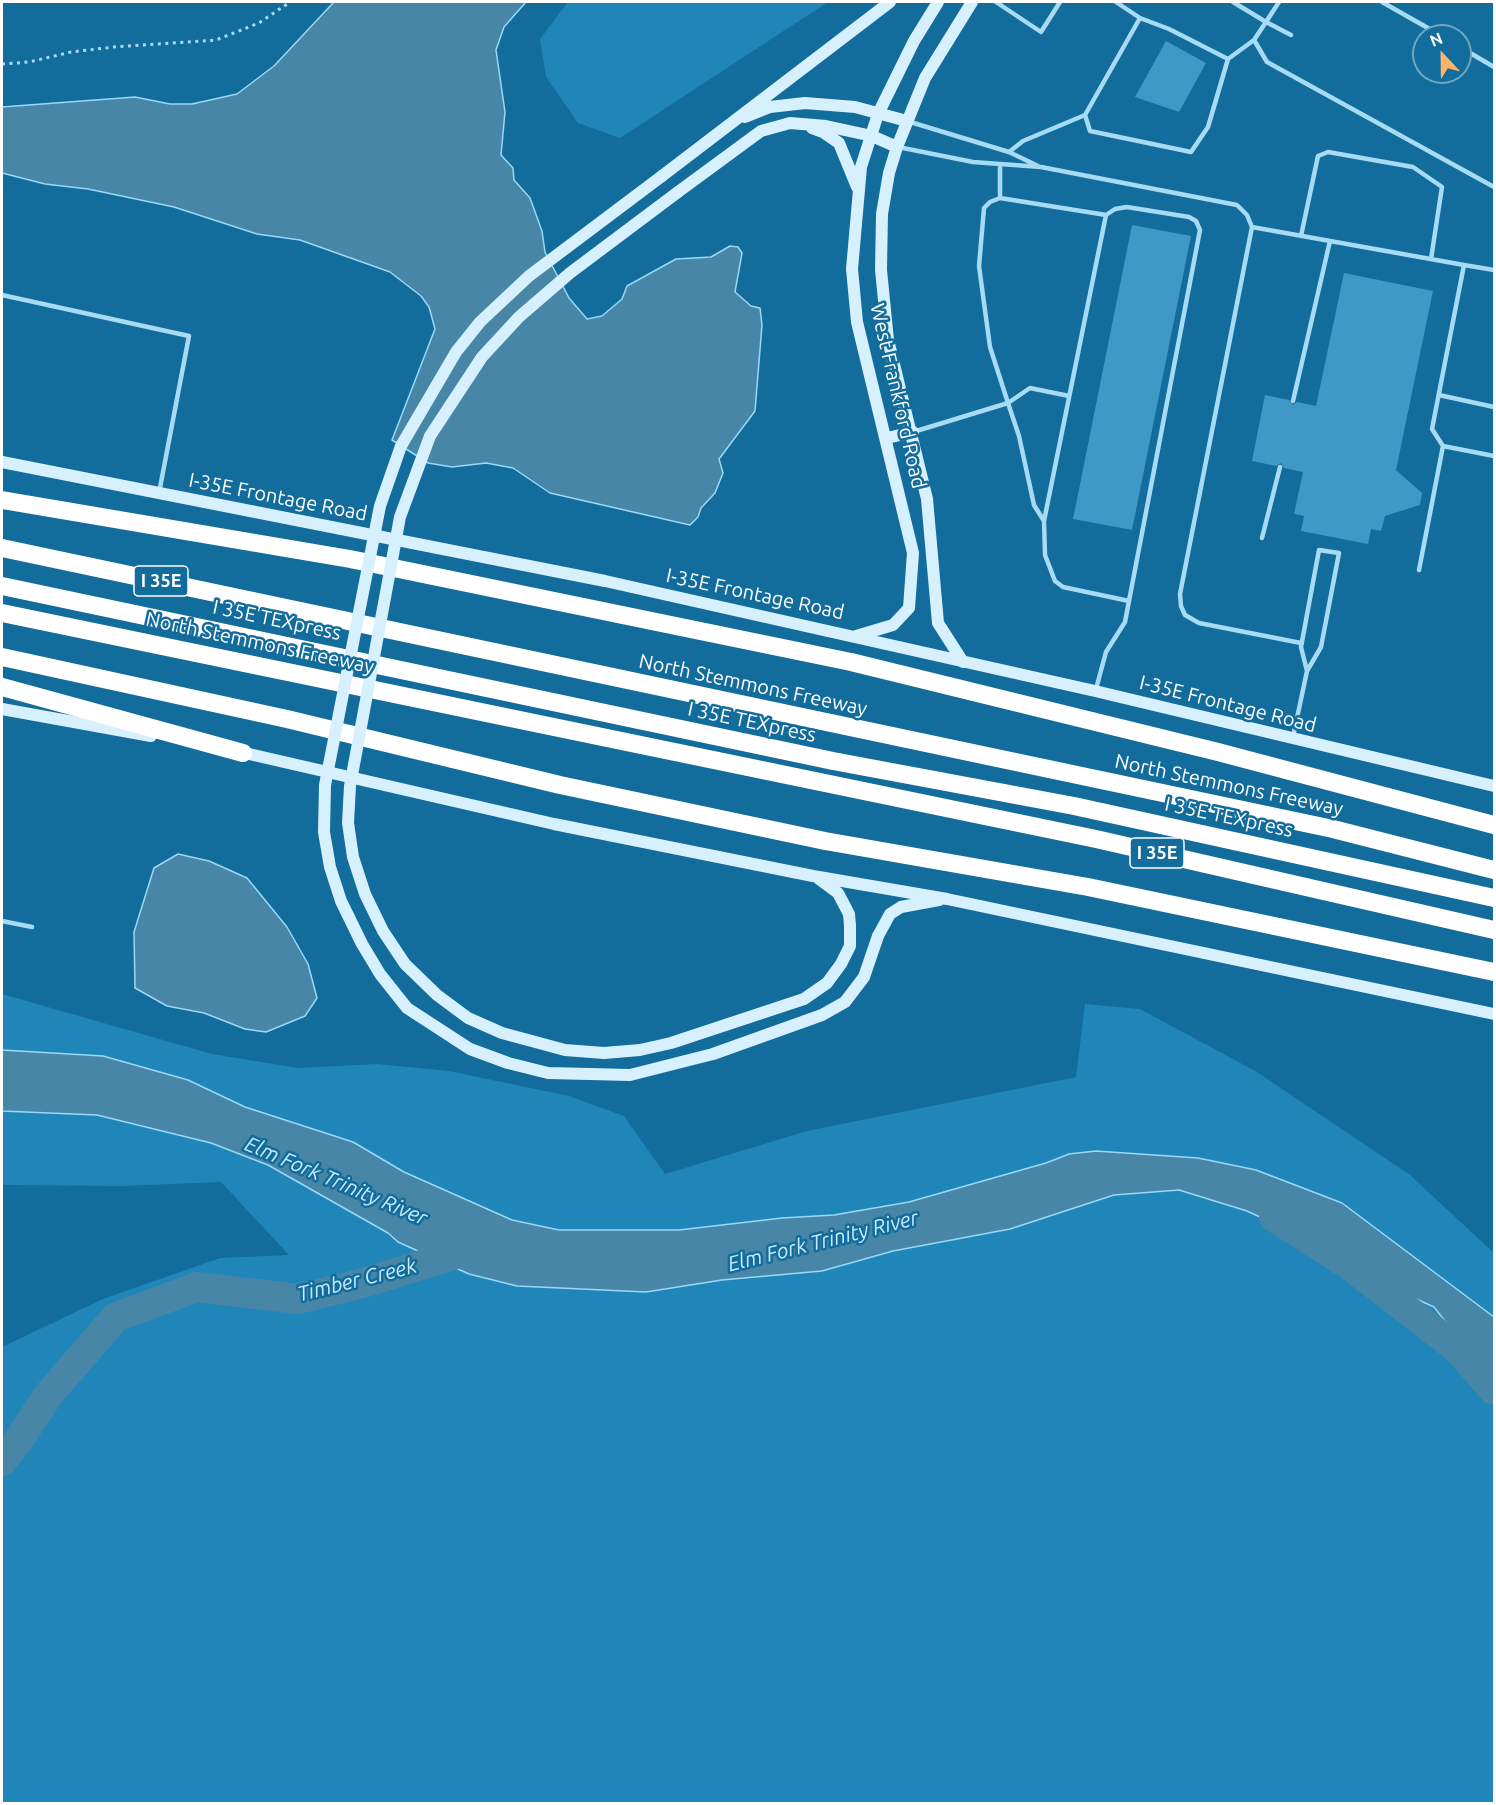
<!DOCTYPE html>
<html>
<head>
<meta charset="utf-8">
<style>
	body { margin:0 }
	#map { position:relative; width:1496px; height:1805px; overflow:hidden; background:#126c9c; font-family:Ubuntu,sans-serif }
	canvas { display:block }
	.frame { position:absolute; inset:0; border:3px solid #fff; pointer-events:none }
	.north { position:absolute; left:1412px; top:24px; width:60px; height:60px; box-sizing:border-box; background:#126c9c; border:2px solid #71a7c4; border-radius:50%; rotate:338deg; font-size:16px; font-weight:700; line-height:24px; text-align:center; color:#fff }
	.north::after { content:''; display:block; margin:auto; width:21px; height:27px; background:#ffb46a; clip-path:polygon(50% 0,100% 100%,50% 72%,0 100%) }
</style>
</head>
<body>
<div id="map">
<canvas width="1496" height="1805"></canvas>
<div class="frame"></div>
<div class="north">N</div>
</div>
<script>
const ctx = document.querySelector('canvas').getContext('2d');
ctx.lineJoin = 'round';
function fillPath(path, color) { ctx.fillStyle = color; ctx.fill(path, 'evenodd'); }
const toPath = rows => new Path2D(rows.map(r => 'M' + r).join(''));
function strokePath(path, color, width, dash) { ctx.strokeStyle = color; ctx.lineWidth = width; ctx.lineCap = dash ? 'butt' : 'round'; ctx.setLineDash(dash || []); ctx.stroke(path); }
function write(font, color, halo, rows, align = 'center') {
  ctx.font = font + ' Ubuntu,sans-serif'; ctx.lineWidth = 5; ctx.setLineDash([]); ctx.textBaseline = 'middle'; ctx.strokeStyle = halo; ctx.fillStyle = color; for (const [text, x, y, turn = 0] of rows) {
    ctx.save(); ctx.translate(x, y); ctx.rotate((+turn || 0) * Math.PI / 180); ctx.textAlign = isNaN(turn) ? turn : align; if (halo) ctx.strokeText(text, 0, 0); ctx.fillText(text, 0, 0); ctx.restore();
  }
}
fillPath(toPath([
	[568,2,828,2,620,138,578,123,546,77,540,39],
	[2,994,212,1054,298,1068,376,1064,449,1071,569,1096,624,1116,665,1174,807,1131,1076,1077,1085,1004,1140,1009,1257,1072,1410,1175,1494,1253,1494,1803,2,1803,2,1347,103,1299,220,1258,289,1255,221,1182,121,1186,2,1185]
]), '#2086ba');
const water = toPath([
	[334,2,526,2,504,27,496,50,505,112,501,155,513,168,514,180,530,198,542,231,545,252,569,298,587,319,602,316,622,299,627,286,676,259,711,257,730,246,738,247,742,253,735,292,751,306,760,308,762,325,755,411,719,459,723,473,715,493,701,508,698,517,690,525,550,493,513,468,486,463,452,467,428,463,392,440,435,329,429,307,421,296,390,272,300,240,257,234,174,207,88,189,45,184,2,173,2,107,135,97,170,104,192,104,237,94,274,66,334,2],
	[178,854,209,861,247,878,287,927,308,964,317,998,305,1016,266,1032,245,1029,204,1013,167,1006,135,988,134,932,154,868,178,854],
	[2,1050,103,1056,188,1080,245,1107,353,1142,404,1172,512,1220,559,1230,679,1230,782,1218,834,1215,909,1202,1046,1163,1069,1154,1096,1151,1198,1158,1256,1170,1342,1203,1494,1317,1494,1380,1473,1370,1457,1348,1448,1325,1434,1307,1385,1285,1368,1271,1318,1244,1247,1211,1179,1190,1114,1195,1010,1229,893,1251,822,1271,722,1280,646,1292,517,1286,469,1274,398,1242,388,1233,268,1165,211,1143,97,1115,2,1111,2,1050]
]);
fillPath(water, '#4886a7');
strokePath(water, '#99d9f7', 1.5);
strokePath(toPath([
	[1274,1217,1348,1264,1459,1350,1494,1390],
	[2,1461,16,1444,49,1394,116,1317,197,1287,298,1299,363,1283,476,1248]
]), '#4886a7', 30);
fillPath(toPath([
	[1166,41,1206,63,1179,112,1135,97],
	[1132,225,1191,236,1132,530,1073,519],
	[1344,273,1433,291,1396,470,1422,493,1420,505,1385,516,1381,531,1371,529,1368,544,1301,531,1304,516,1294,514,1303,472,1284,468,1281,463,1276,466,1252,461,1265,395,1289,400,1293,405,1297,402,1316,406]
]), '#3f98c5');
strokePath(toPath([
	[2,64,29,62,71,52,114,47,216,40,259,23,290,2]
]), '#a7dbf4', 3, [3, 4.5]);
strokePath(toPath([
	[996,2,1041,32,1060,2],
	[1116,2,1140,18,1169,29,1228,59,1208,127,1191,152,1090,131,1085,115,1140,18],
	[1233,2,1266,22,1254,40,1267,62,1494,187],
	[1279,2,1266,22,1291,35],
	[1382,2,1442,36],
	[1460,47,1494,67],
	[1228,59,1254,40],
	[907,121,1009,152,1038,166],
	[898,147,973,162,1041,167,1237,205,1247,215,1252,227,1180,594,1181,606,1185,615,1199,623,1301,643],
	[1009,152,1023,141,1085,115],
	[1000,198,1106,215,1115,209,1127,207,1189,217,1196,221,1200,230,1129,601],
	[1252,227,1464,265],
	[1301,236,1318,156,1328,152,1413,167,1442,187,1431,259],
	[2,295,189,336,159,493],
	[1439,395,1494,407],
	[1069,396,1030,388,1008,403,1019,436,1034,505,1044,521,1045,555,1055,581,1063,587,1129,601,1125,622,1106,652,1096,689],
	[1293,401,1330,241],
	[913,432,1008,403,990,347,979,266,984,208,990,202,1000,198,1000,164],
	[1443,446,1494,456],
	[1044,521,1106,215],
	[1262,538,1280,467],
	[1319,550,1339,553,1321,647,1307,671,1301,647,1319,550],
	[1419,570,1443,446,1432,429,1464,265,1494,270],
	[1293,737,1307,671],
	[2,921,32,927]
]), '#a7dbf4', 4.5);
strokePath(toPath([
	[745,117,770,107,805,103,855,107,907,121],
	[812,128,823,132,839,143,857,187],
	[662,176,890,2],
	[678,192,761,131,790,123,826,126,872,136,897,147],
	[887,438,913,432],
	[2,462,605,581,1095,691,1494,786],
	[856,636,893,625,909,608,913,553,857,322,852,269,861,167,878,114,914,41,938,2],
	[963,662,938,623,927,499,888,340,881,270,882,214,889,173,897,147,925,78,972,2],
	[2,709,151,736],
	[236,751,554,824,813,876,947,899,1494,1014],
	[819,879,838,893,849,914,850,926],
	[878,936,890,914,901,907,939,900]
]), '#d7f0fd', 12);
strokePath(toPath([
	[2,500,350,559,851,662,1218,752,1494,825],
	[2,548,1333,829,1494,870],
	[2,586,833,761,1074,806,1494,898],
	[2,613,1096,839,1494,930],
	[2,657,287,719,560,785,825,841,1088,887,1494,972],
	[2,687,243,753]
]), '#fff', 18);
strokePath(toPath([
	[662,176,529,276,480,322,456,352,401,446,380,506,325,785,324,832,330,867,341,901,362,944,380,974,407,1008,470,1049,508,1063,548,1073,630,1075,713,1054,822,1015,845,1002,864,977,878,936],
	[678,192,570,273,519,317,482,357,430,436,400,517,350,786,348,823,353,857,365,894,383,931,405,964,437,995,468,1018,502,1033,565,1050,604,1053,640,1050,671,1043,804,999,827,983,841,964,850,946,850,926]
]), '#d7f0fd', 12);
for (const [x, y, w] of [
	[161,581,54],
	[1157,853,54]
]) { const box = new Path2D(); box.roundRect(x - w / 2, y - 15, w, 30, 4.5); ctx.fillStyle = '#126c9c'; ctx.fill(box); strokePath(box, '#fff', 1.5); }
write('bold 18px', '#fff', null, [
	["I 35E",161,581],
	["I 35E",1157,853]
]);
write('20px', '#fff', '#126c9c', [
	["West Frankford Road",898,396,77],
	["I-35E Frontage Road",278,497,11],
	["I-35E Frontage Road",755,594,12],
	["I 35E TEXpress",277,620,12],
	["North Stemmons Freeway",260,643,12],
	["North Stemmons Freeway",753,685,12],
	["I-35E Frontage Road",1228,704,14],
	["I 35E TEXpress",752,722,12],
	["North Stemmons Freeway",1229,785,12],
	["I 35E TEXpress",1229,817,12]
]);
write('italic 21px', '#c7eafc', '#126c9c', [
	["Elm Fork Trinity River",336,1181,23],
	["Elm Fork Trinity River",823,1241,-14],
	["Timber Creek",357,1280,-14]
]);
</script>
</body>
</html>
